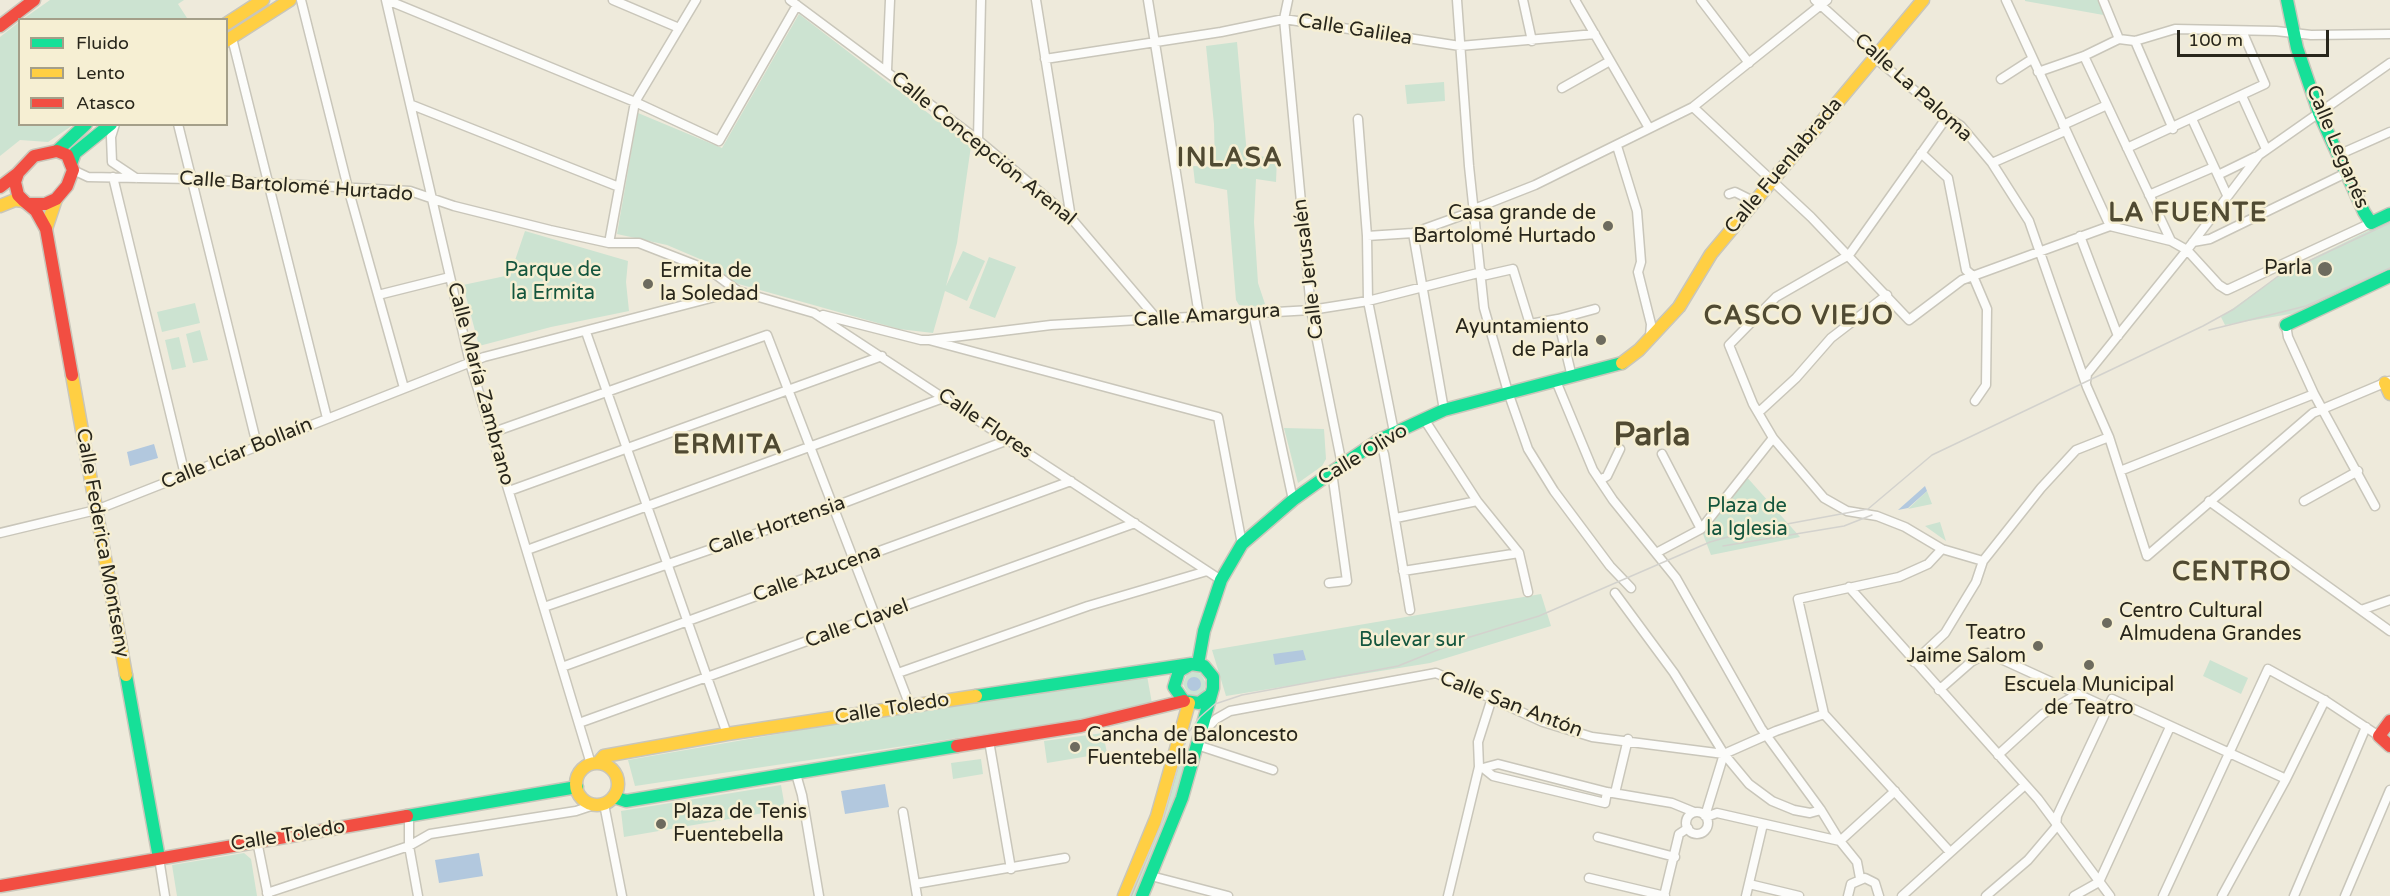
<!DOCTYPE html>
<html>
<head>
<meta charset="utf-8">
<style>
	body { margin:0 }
	#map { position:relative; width:2390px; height:896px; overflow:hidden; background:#eeeadb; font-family:"Varela Round",sans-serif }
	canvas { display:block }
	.legend { position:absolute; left:18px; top:18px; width:210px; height:108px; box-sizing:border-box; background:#f6efd3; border:2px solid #a49f89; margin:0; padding:8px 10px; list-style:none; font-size:18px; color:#28261b }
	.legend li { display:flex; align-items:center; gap:12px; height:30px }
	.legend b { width:30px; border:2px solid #a49f89 }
	.scale { position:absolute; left:2177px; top:30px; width:152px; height:27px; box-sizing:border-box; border:3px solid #28261b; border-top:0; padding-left:8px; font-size:18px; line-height:21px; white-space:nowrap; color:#28261b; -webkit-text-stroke:4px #f6efd3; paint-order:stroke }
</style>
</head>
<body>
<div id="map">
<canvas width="2390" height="896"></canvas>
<ul class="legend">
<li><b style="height:8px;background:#16e098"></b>Fluido</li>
<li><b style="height:8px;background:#ffcf43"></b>Lento</li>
<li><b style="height:8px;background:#f24e42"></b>Atasco</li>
</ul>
<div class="scale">100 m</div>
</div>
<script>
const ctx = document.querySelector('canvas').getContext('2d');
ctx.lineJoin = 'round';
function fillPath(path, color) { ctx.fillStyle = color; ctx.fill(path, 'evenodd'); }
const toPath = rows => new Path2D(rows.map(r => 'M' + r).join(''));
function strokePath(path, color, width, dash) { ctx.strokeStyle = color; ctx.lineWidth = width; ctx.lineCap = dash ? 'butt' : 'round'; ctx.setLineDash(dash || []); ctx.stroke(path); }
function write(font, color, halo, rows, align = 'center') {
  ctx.font = font + ' "Varela Round",sans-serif'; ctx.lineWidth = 5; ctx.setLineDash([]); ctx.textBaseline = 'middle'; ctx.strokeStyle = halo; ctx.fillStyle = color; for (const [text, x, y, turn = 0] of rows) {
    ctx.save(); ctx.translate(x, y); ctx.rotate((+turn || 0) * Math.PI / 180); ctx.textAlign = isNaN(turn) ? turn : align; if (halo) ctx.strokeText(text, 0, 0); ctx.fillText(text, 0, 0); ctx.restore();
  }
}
fillPath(toPath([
	[50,0,184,0,178,4,187,18,23,19],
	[2025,0,2103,0,2109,16,2025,1],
	[799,14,971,146,957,243,946,286,963,251,985,261,967,301,945,291,933,333,899,329,735,283,714,265,667,245,617,234,638,113,722,148],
	[19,22,20,124,73,125,48,142,20,140,0,156,0,37],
	[1237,42,1247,155,1277,158,1276,182,1256,179,1254,222,1258,283,1265,304,1260,307,1239,305,1236,300,1227,190,1195,183,1193,166,1215,167,1214,124,1206,46],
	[1444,82,1445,101,1407,104,1405,85],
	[2390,220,2390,271,2302,312,2225,325,2221,317,2281,274],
	[525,231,628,261,626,282,629,311,551,327,479,346,463,285,510,275],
	[989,257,1016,267,995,318,969,308],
	[195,303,200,323,162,332,157,312],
	[200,330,208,360,193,363,186,334],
	[179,337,186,367,172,370,165,340],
	[1284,428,1324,429,1326,459,1322,466,1298,483],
	[1745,475,1800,537,1711,555,1701,529],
	[1927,491,1932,504,1908,509],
	[1940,522,1946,541,1925,526],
	[1541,594,1551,626,1430,663,1226,696,1212,650],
	[2210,660,2248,678,2241,694,2203,676],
	[1146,670,1153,709,635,786,628,760],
	[1195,671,1201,674,1206,683,1204,691,1197,697,1188,694,1183,684,1187,674],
	[1103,733,1107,753,1047,763,1044,741],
	[1179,758,1187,760,1176,801,1138,896,1129,896],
	[981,759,983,774,953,779,951,763],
	[781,785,784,802,781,810,624,837,621,811],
	[244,853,251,859,257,896,177,896,172,865]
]), '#cce3d1');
fillPath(toPath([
	[154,444,158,458,130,466,127,452],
	[1925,486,1927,491,1908,508,1898,510],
	[1303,650,1306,660,1275,665,1273,654],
	'1187 684a7 7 0 1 1 14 0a7 7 0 1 1-14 0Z',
	[885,784,889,807,845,814,841,791],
	[479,853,483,876,439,883,435,860]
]), '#b2c8de');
const street = toPath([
	[301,0,348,188,404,388],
	[386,0,470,363,591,764],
	[387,0,635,102,719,141,797,5],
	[613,0,679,28],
	[790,0,978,140,1071,218,1157,319],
	[1036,0,1071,218],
	[1148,0,1199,315],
	[1288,0,1284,19,1311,310,1342,465],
	[1457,0,1469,166,1484,308,1508,392,1528,449,1554,491,1610,566,1631,588],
	[1523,0,1532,41],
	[1575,0,1649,128],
	[1701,0,1749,63],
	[1815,0,1864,44,1875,58,1947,117,1961,126,1992,163,2029,221,2087,387,2109,437,2147,556,2313,413,2389,381],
	[2006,0,2110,226],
	[2103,0,2119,39],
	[232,38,327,418],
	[2135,41,2173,129],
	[2084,56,2171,241],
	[1045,59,1221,32,1284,19,1460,46,1595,34],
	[887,70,890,0],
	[2038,72,2084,56,2119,39,2135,41,2175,29,2276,31,2311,35,2390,34],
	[2001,79,2032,59],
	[1562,88,1610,61],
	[2242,96,2266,149],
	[412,105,619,187],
	[1693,107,1811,217,1909,320,1962,280,2110,226,2171,241,2187,250,2219,285,2227,290,2371,223],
	[1947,117,1849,255,1776,297,1729,345,1753,404,1773,438,1824,498,1847,511,1877,516,1905,527,1942,549,1983,561],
	[1358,119,1367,236,1368,301,1394,432],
	[2192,119,2227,195],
	[115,124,111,137,112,162,136,178],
	[178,124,257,445],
	[2063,125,2107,105],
	[978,140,981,0],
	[1617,146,1637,211,1641,262,1638,272,1651,324,1650,336],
	[2127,148,2265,84,2243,33],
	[1921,153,1948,178,1966,270,1973,276,1987,309,1986,385,1975,401],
	[2338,155,2390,132],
	[1992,163,2065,131],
	[73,170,88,177,192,179,410,191,454,206,550,230,609,243,639,243,711,271,738,291,814,313,1221,580],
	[2218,175,2255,157],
	[113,177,185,475],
	[1729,194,1735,192,1755,202],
	[2149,195,2214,167],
	[1474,209,1535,185,1693,107,1827,0],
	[1413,233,1444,410],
	[1367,236,1413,233,1474,211],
	[2080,236,2118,336],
	[2193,242,2210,239,2346,173],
	[609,243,635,102,696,0],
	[1482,276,1513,269,1530,324,1558,319],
	[378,295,450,277],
	[1253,313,1293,500],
	[823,315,921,340,929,340,1218,417,1242,544],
	[2286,325,2288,337,2314,394,2375,506],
	[586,332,727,734],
	[929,340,1051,325,1311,310,1368,301,1482,272],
	[1572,377,1558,319,1595,309],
	[1556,381,1593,470,1613,500,1676,578,1761,728,1821,810,1840,841,1857,862,1860,878],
	[2086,382,2087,374,2187,250,2259,155,2390,63],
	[1759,412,1796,378,1831,338,1887,295],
	[1424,419,1477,501,1519,553,1528,592],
	[491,433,767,335,910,706],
	[1379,440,1384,454,1410,610],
	[1662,454,1701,529],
	[2120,471,2314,394],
	[1600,480,1607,476,1620,449],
	[509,491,882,356],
	[2209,501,2390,631],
	[2304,501,2358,471],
	[1396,518,1477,501],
	[0,533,96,510,484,357,738,291],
	[1942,549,1928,564,1899,577,1798,599,1824,714,1950,852],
	[527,550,946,397],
	[1656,553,1701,529,1773,438],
	[1403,571,1519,553],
	[1329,583,1347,581,1332,472],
	[1849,587,2038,799,2110,896],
	[1615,593,1674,673,1724,754,1749,784,1772,801,1794,810,1810,813,1821,810],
	[544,607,833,507,1008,440],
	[2361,610,2390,600],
	[1914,662,1945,633,1976,582,1983,561,2041,488,2076,450,2109,437],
	[562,667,1071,481],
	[898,673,1088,606,1207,571],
	[1939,690,1971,662,1988,653,2108,708],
	[579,723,1135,523],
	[1203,732,1216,719,1230,711,1436,673,1543,722,1592,737,1724,754,1776,731,1824,714],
	[989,741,1011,869],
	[1197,745,1273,770],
	[1998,755,2043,714,2078,694],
	[796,774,802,795,819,896],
	[1607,792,1605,803,1493,776,1483,768,1498,764,1607,792,1672,803,1694,812],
	[1615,793,1628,739],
	[604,804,622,896],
	[903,812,917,896],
	'1686 823a11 11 0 1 1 22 0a11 11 0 1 1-22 0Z',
	[409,816,409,846,418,896],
	[1705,816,1724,754],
	[1706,817,1717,813,1840,841,1895,791],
	[2056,827,2057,816,2112,699,2286,779],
	[1598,837,1675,857],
	[257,841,268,896],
	[159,858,165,896],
	[1151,876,1228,896],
	[1589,878,1665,896],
	[2099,882,2170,727],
	[915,884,1065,858],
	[1749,884,1799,896],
	[267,893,409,846,430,834,576,811,594,805],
	[1448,896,1479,767,1478,742,1492,698],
	[1664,896,1679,834,1688,828],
	[1746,896,1763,824],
	[1848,896,1851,884,1865,878,1875,883,1879,896],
	[1902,896,2025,785],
	[1986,896,2028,860,2056,827],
	[2074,896,2099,882],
	[2163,896,2268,669,2326,701,2379,736],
	[2222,896,2286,779,2325,700],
	[2294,896,2366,727],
	[2345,896,2390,790]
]);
const fast = toPath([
	[2287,0,2297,48,2319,113,2364,212,2371,223,2390,214],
	[57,151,86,124],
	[71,164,75,153,111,124],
	[2286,325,2390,276],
	[1198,664,1204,631,1221,580,1242,544,1293,500,1332,472,1379,440,1444,410,1622,363],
	[126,675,159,858],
	[976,696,1191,664],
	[614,797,626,801,957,746],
	[407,816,577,787],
	[1142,896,1182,798,1213,688,1213,677,1204,666,1191,664,1179,671,1174,687,1184,701,1199,703,1210,695]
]);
const slow = toPath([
	[226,24,263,0],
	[226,41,290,0],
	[0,206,15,200,24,201],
	[46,229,56,199],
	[1622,363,1639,350,1679,307,1711,254,1923,0],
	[72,375,126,675],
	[2385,383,2390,394],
	[598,763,604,756,727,734,976,696],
	'576 784a21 21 0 1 1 42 0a21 21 0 1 1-42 0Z',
	[1124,896,1157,816,1189,703]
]);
const jam = toPath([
	[0,26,34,0],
	[0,187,17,174],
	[28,204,45,204,56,199,67,186,73,170,67,155,57,151,34,156,18,173,15,182,18,195,24,201,36,211,46,229,72,375],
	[2390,721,2379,736,2390,746],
	[957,746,1081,726,1184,701],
	[0,886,407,816]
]);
strokePath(street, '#c9c6ba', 11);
strokePath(fast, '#c9c6ba', 15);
strokePath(slow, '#c9c6ba', 15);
strokePath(jam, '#c9c6ba', 15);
strokePath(street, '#fcfcfa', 8);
strokePath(fast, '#16e098', 12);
strokePath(slow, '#ffcf43', 12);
strokePath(jam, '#f24e42', 12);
strokePath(toPath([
	[2209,330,2306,306,2390,268],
	[1723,546,1844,526,1872,515],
	[1130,896,1161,825,1188,733,1200,717,1215,704,1242,695,1398,666,1470,637,1539,616,1710,542,1749,531,1868,509,1932,455,2203,326,2234,309,2281,274,2390,223]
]), '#d3d2cd', 1.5);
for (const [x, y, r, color] of [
	[1608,226,6,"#6d6b5e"],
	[2325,269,8,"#6d6b5e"],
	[648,284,6,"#6d6b5e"],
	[1601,340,6,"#6d6b5e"],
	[2107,623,6,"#6d6b5e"],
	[2038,646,6,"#6d6b5e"],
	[2089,665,6,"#6d6b5e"],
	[1075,747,6,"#6d6b5e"],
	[661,824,6,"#6d6b5e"]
]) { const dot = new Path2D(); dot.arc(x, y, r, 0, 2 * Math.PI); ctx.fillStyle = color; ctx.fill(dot); strokePath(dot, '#f6efd3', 2); }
write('20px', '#28261b', '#f6efd3', [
	["Calle Galilea",1355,30,9],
	["Calle La Paloma",1913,88,42],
	["Calle Leganés",2337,147,67],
	["Calle Concepción Arenal",983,149,39],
	["Calle Fuenlabrada",1784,166,-50],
	["Calle Bartolomé Hurtado",296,187,4],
	["Calle Jerusalén",1309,269,-97],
	["Calle Amargura",1207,316,-4],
	["Calle María Zambrano",480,384,75],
	["Calle Flores",985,424,34],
	["Calle Icíar Bollaín",237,454,-22],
	["Calle Olivo",1363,455,-31],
	["Calle Hortensia",777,526,-19],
	["Calle Federica Montseny",102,543,80],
	["Calle Azucena",817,574,-20],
	["Calle Clavel",857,624,-20],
	["Calle San Antón",1511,705,21],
	["Calle Toledo",892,709,-9],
	["Calle Toledo",288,836,-9]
]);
write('20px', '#28261b', '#f6efd3', [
	["Casa grande de",1596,214],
	["Bartolomé Hurtado",1596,237],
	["Parla",2312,269],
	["Ermita de",660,272,"left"],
	["la Soledad",660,295,"left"],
	["Ayuntamiento",1589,328],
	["de Parla",1589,351],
	["Centro Cultural",2119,612,"left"],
	["Almudena Grandes",2119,635,"left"],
	["Teatro",2026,634],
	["Jaime Salom",2026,657],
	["Escuela Municipal",2089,686,"center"],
	["de Teatro",2089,709,"center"],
	["Cancha de Baloncesto",1087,736,"left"],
	["Fuentebella",1087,759,"left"],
	["Plaza de Tenis",673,813,"left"],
	["Fuentebella",673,836,"left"]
], 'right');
write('20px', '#13553d', '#f6efd3', [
	["Parque de",553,271],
	["la Ermita",553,294],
	["Plaza de",1747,507],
	["la Iglesia",1747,530],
	["Bulevar sur",1412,641]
]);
ctx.letterSpacing = '1.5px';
write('bold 26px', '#504a32', '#f6efd3', [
	["INLASA",1230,159],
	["LA FUENTE",2188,214],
	["CASCO VIEJO",1799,317],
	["ERMITA",728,446],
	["CENTRO",2232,573]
]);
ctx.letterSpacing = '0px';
write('bold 32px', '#504a32', '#f6efd3', [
	["Parla",1652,437]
]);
</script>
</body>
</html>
